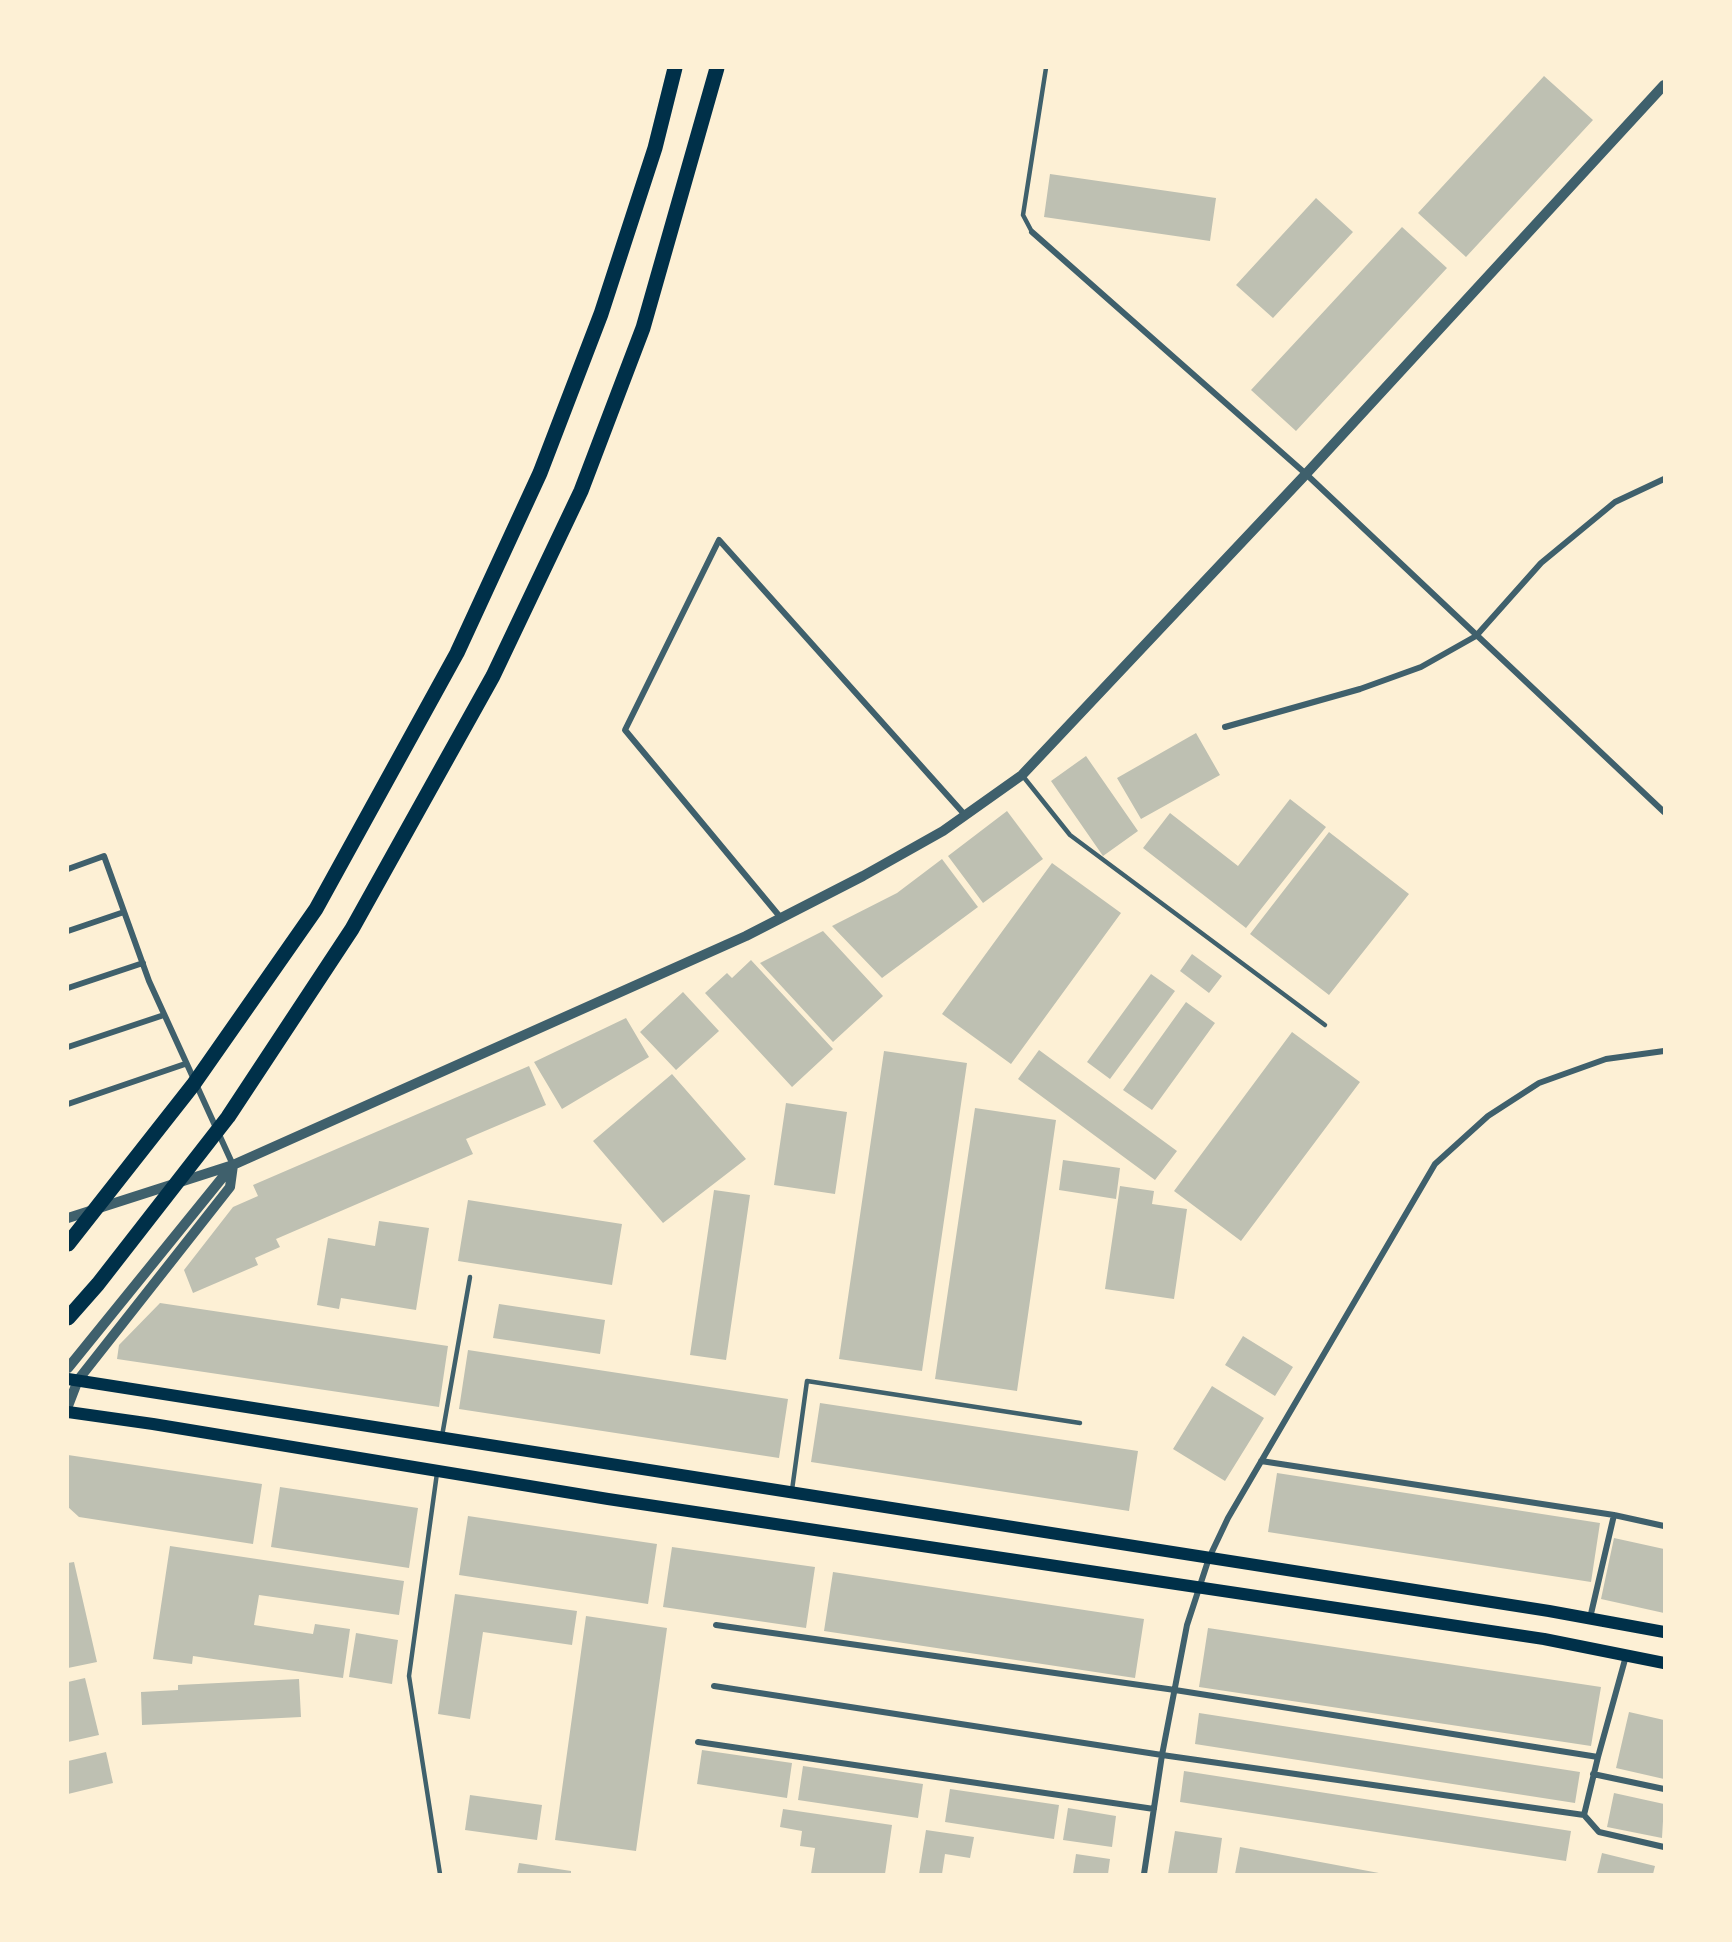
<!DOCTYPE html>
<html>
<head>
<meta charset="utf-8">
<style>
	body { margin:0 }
	#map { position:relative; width:1732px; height:1942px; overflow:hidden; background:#fdf0d5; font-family:"Nunito Sans",sans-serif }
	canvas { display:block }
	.frame { position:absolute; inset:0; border:69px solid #fdf0d5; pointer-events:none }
</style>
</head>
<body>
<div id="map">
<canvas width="1732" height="1942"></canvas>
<div class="frame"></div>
</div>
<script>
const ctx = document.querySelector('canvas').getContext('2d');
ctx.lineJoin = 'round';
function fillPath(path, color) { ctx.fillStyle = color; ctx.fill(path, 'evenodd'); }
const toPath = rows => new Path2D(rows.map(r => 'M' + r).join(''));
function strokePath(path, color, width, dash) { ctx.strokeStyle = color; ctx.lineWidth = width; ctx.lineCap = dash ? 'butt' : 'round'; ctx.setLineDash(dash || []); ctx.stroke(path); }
fillPath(toPath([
	[1544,76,1593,120,1466,257,1418,213],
	[1050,174,1216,198,1210,241,1044,217],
	[1316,198,1353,232,1273,318,1236,285],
	[1402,227,1447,268,1296,431,1251,390],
	[1196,733,1220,775,1141,819,1117,778],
	[1086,756,1138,831,1103,856,1051,781],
	[1290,799,1326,827,1246,928,1143,848,1170,813,1238,866],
	[1007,811,1043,859,983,903,948,856],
	[1329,832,1409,894,1329,995,1250,934],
	[942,859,978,907,882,978,832,926,897,893],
	[1052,863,1121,913,1011,1064,942,1014],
	[823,931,883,996,833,1042,760,963],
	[1192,954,1222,976,1209,993,1180,971],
	[751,960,833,1049,792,1087,705,993,727,973,732,978],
	[1151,974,1175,991,1110,1079,1087,1062],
	[683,992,719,1031,676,1070,640,1032],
	[1186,1002,1215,1023,1152,1110,1123,1090],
	[626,1018,649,1057,562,1109,534,1062],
	[1292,1032,1360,1082,1241,1241,1174,1191],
	[1039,1050,1177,1151,1155,1180,1018,1079],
	[884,1051,967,1063,922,1371,839,1359],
	[529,1066,546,1105,466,1139,473,1154,276,1239,280,1247,255,1258,258,1265,193,1293,184,1270,233,1207,258,1196,253,1185],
	[672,1074,746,1159,663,1223,593,1141],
	[786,1103,847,1112,835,1194,774,1185],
	[975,1108,1056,1120,1017,1391,935,1379],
	[1063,1160,1120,1168,1116,1199,1059,1190],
	[1120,1186,1154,1191,1152,1204,1187,1209,1174,1299,1105,1289],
	[714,1190,750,1195,726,1360,690,1355],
	[468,1200,622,1224,612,1285,458,1261],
	[379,1221,429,1228,416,1310,341,1298,339,1309,317,1305,328,1238,375,1246],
	[160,1303,448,1346,439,1407,117,1359,119,1345],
	[499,1304,605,1320,600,1354,493,1338],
	[1243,1336,1293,1367,1275,1396,1225,1365],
	[468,1350,788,1399,779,1458,459,1409],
	[1212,1386,1264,1418,1225,1481,1173,1449],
	[820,1403,1138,1451,1129,1511,811,1462],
	[68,1455,262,1484,253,1544,79,1517,68,1507],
	[1277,1473,1600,1523,1591,1582,1268,1532],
	[280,1487,418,1508,409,1568,271,1547],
	[468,1516,657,1544,648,1604,459,1575],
	[1614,1538,1664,1549,1664,1613,1601,1599],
	[170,1546,404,1581,399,1615,259,1595,254,1625,313,1634,315,1624,350,1629,343,1678,193,1656,192,1664,153,1659],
	[672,1547,815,1567,806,1628,663,1607],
	[74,1562,97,1662,68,1668,68,1563],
	[833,1572,1144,1619,1135,1678,824,1631],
	[455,1594,577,1611,572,1645,483,1632,470,1719,438,1714],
	[586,1616,667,1628,636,1851,555,1840],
	[1208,1628,1601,1687,1591,1746,1199,1687],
	[356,1633,398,1640,392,1684,349,1677],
	[85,1678,99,1735,68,1742,68,1682],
	[299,1679,301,1717,142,1725,141,1692,178,1690,178,1685],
	[1629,1712,1664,1720,1664,1779,1616,1768],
	[1199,1713,1580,1772,1575,1803,1195,1744],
	[702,1750,792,1763,787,1798,697,1784],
	[106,1752,113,1783,68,1794,68,1761],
	[803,1766,923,1784,918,1818,798,1800],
	[1184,1771,1571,1831,1566,1861,1180,1802],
	[950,1789,1059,1805,1054,1839,945,1822],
	[1614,1793,1664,1804,1662,1838,1607,1827],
	[470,1795,542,1805,537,1840,465,1830],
	[1068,1808,1116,1816,1112,1847,1063,1840],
	[783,1809,892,1825,885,1874,811,1874,815,1848,800,1846,802,1831,780,1827],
	[926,1830,974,1837,970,1858,945,1854,942,1874,919,1874],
	[1175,1831,1222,1838,1217,1874,1168,1874],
	[1240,1847,1379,1873,1379,1874,1235,1874],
	[1602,1853,1655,1866,1653,1874,1597,1874],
	[1076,1854,1110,1859,1108,1874,1073,1874],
	[519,1863,571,1871,571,1874,517,1874]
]), '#bec0b2');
strokePath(toPath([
	[1032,232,1023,215,1046,68],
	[1022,775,1070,835,1325,1025],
	[442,1436,470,1277],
	[437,1473,409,1676,440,1874],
	[792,1490,807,1381,1080,1423]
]), '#3f606c', 4.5);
strokePath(toPath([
	[1032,232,1306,474,1664,812],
	[1225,727,1360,689,1421,667,1476,636,1541,563,1615,502,1664,479],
	[68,869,104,856,149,981,233,1165],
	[781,918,625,730,719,540,965,815],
	[68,931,124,912],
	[68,988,143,963],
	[68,1047,164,1015],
	[68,1104,185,1064],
	[1261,1461,1614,1515,1664,1526],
	[1590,1618,1614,1515],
	[714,1686,1162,1755,1584,1815,1598,1757,1175,1690,716,1625],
	[698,1742,1154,1809],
	[1598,1757,1626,1656],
	[1593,1774,1664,1789],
	[1584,1815,1599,1832,1664,1847],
	[1144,1874,1162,1755,1187,1625,1209,1558,1228,1518,1435,1164,1488,1116,1539,1083,1606,1059,1664,1051]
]), '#3f606c', 6);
strokePath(toPath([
	[68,1218,233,1165,746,936,863,876,943,831,1022,775,1306,474,1664,85],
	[68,1368,231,1167],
	[68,1406,78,1380,230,1187,233,1165]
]), '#3f606c', 10);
strokePath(toPath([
	[68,1379,1549,1611,1664,1632],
	[68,1412,153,1424,608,1499,1544,1639,1664,1663]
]), '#003049', 12);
strokePath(toPath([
	[68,1244,193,1085,316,909,457,653,540,473,601,314,655,148,675,68],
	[68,1318,98,1284,228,1117,352,929,493,676,581,491,643,328,717,68]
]), '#003049', 15);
</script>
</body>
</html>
